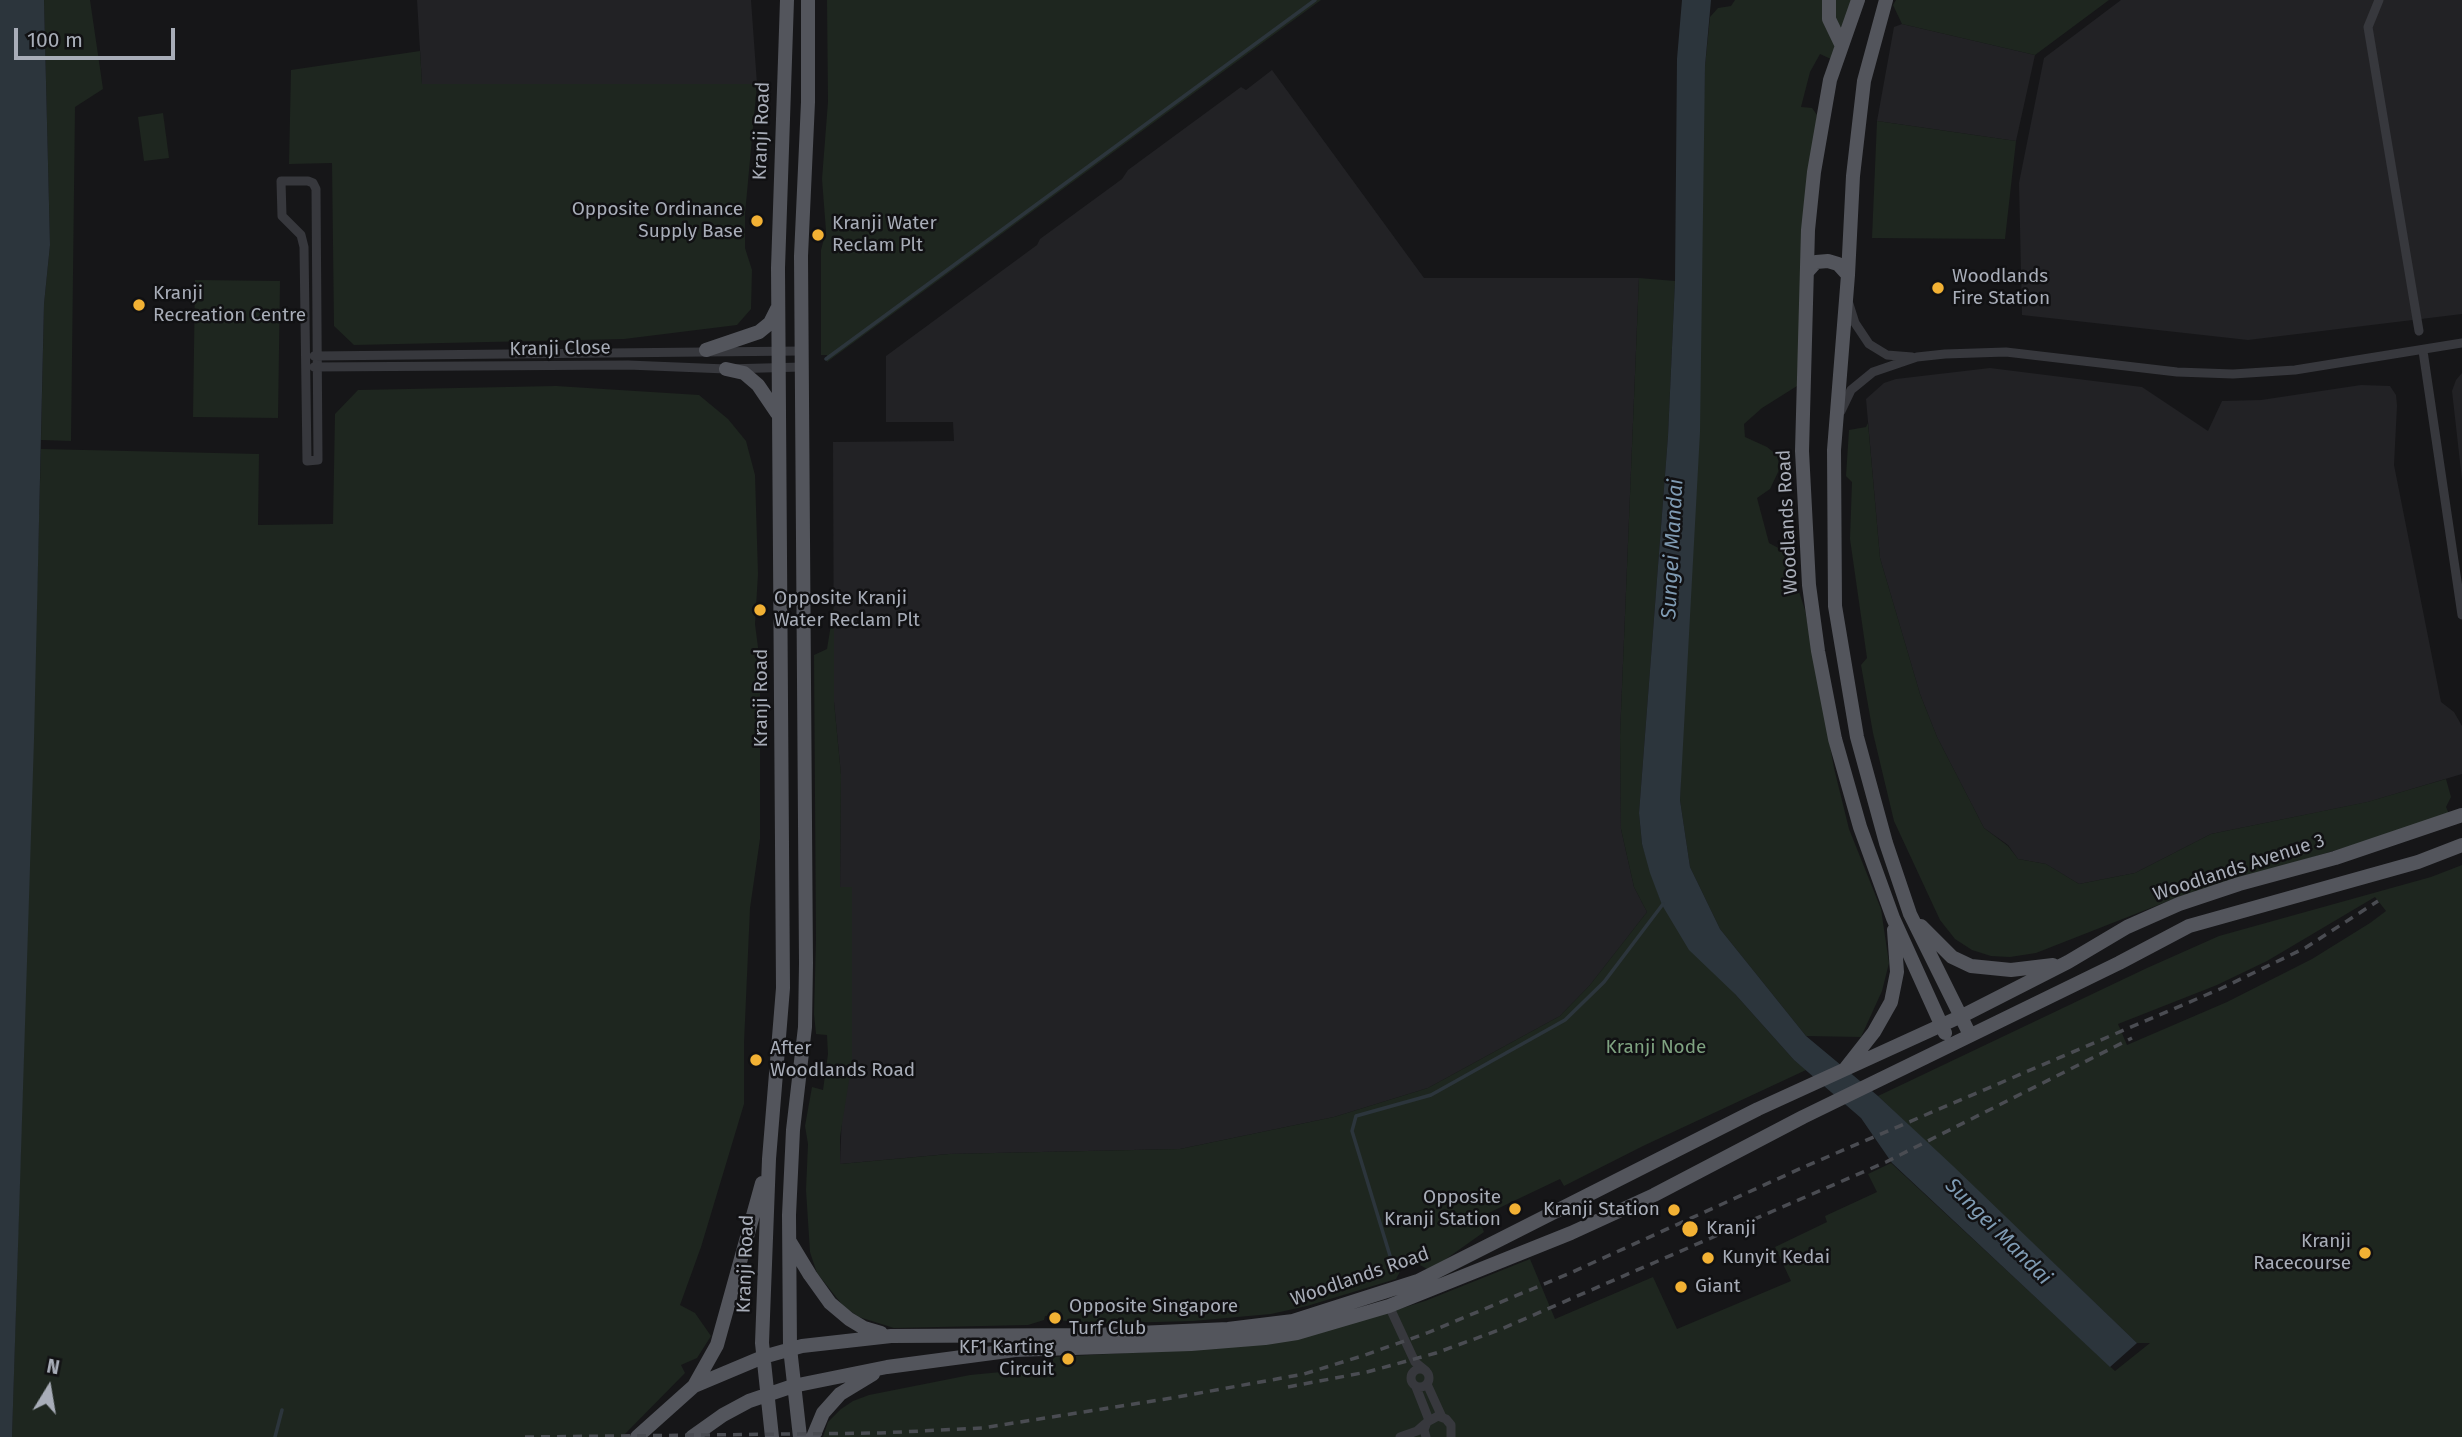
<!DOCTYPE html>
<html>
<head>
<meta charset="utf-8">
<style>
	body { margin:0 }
	#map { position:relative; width:2462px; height:1437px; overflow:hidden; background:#161618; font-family:"Fira Sans",sans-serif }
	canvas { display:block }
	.north { position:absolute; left:14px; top:1353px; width:70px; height:70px; -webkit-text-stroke:5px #111113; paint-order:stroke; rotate:11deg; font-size:19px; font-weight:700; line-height:28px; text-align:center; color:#a8adb8 }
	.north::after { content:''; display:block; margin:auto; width:24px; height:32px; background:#a8adb8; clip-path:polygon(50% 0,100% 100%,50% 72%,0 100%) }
	.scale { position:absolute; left:14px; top:28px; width:161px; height:32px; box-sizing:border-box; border:4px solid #a8adb8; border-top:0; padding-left:9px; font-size:21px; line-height:24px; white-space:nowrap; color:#a8adb8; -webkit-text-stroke:5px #111113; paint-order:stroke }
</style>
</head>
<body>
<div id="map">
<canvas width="2462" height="1437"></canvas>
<div class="north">N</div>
<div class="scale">100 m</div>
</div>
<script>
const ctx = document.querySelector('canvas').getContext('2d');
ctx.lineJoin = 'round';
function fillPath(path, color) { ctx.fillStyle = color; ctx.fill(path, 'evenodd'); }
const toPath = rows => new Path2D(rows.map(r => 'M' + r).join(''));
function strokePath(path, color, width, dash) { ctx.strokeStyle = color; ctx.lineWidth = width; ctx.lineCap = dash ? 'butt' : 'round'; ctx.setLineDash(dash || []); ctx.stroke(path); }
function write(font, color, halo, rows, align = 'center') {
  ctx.font = font + ' "Fira Sans",sans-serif'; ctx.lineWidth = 5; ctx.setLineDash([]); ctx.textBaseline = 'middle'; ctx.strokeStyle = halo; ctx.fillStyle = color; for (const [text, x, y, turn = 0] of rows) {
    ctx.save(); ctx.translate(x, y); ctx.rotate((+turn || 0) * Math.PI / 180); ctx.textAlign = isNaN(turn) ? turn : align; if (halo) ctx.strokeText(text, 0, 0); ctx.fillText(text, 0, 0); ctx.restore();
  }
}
fillPath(toPath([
	[417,0,751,0,757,84,422,84],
	[2121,0,2462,0,2462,314,2248,340,2022,315,2019,183,2044,58],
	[1902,24,2035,55,2016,141,1877,121,1894,27],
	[1272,70,1424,278,1639,278,1620,736,1621,829,1634,887,1647,912,1590,985,1560,1016,1428,1088,1334,1117,1180,1149,949,1154,840,1164,851,887,840,887,841,775,834,702,833,442,954,441,953,422,886,422,886,356,1037,245,1040,239,1122,179,1128,170,1241,87,1246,90],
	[1990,368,2142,387,2208,431,2222,401,2261,400,2361,385,2390,386,2396,395,2397,406,2394,465,2441,702,2454,712,2462,726,2462,774,2368,802,2211,834,2135,873,2079,884,2046,864,2018,859,2008,845,1984,828,1937,737,1920,694,1880,558,1866,399,1884,383,1896,379],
	[2462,373,2462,480,2452,391,2456,380]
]), '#222225');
fillPath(toPath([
	[44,0,90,0,103,89,75,107,71,441,41,440,44,304,50,245],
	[827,0,1321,0,827,362,827,355,821,355,821,250,826,231,822,179,828,102],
	[1735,0,1853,0,1833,60,1820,54,1810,72,1801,107,1812,108,1817,115,1804,231,1797,386,1762,408,1744,424,1745,437,1767,447,1778,456,1779,470,1770,489,1757,498,1769,543,1786,552,1805,610,1834,768,1849,829,1881,909,1889,963,1882,991,1861,1037,1806,1036,1720,929,1690,867,1680,800,1705,66,1710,17,1718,8,1731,6],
	[1896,0,2109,0,2035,55,1902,24,1893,5],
	[420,51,422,84,757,84,745,214,745,248,752,270,751,309,737,325,624,339,354,345,334,326,332,163,289,164,291,70],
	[163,113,169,158,144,161,138,117],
	[1877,121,2016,141,2005,239,1872,238],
	[1639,278,1675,281,1668,436,1639,813,1642,844,1662,905,1735,994,1794,1060,1806,1070,1643,1146,1564,1186,1560,1179,1478,1218,1484,1232,1439,1264,1427,1269,1411,1260,1404,1264,1396,1279,1307,1306,1271,1314,1193,1321,1084,1324,1060,1320,1060,1315,1045,1316,1044,1320,1028,1325,894,1328,859,1317,844,1307,817,1273,810,1252,806,1190,808,1144,805,1126,812,1087,823,1090,828,1054,827,1035,816,1034,814,1014,816,940,814,655,827,649,834,606,834,702,841,775,840,887,852,887,852,1061,840,1137,840,1164,949,1154,1180,1149,1334,1117,1428,1088,1560,1016,1590,985,1647,912,1634,887,1621,829,1620,736],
	[195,280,280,281,278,418,193,417],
	[556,386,699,395,728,419,746,441,755,475,758,574,755,624,760,663,760,839,750,908,744,1043,744,1104,701,1247,680,1305,695,1313,711,1336,697,1358,681,1365,685,1373,622,1437,12,1437,41,449,259,454,258,525,333,524,335,414,358,390],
	[1868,423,1880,558,1920,694,1937,737,1984,828,2008,846,2018,859,2046,864,2079,884,2135,873,2211,834,2367,802,2446,779,2451,797,2446,807,2450,816,2176,898,2036,953,2010,957,1991,956,1972,950,1955,939,1940,920,1894,821,1873,733,1861,665,1867,658,1850,539,1852,482,1846,476,1849,430,1866,427],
	[2462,865,2462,1437,823,1437,828,1422,841,1409,853,1401,869,1395,970,1375,1053,1367,1053,1357,1182,1350,1383,1314,1425,1301,1530,1259,1555,1319,1653,1277,1677,1329,1791,1281,1775,1247,1827,1222,1825,1216,1877,1192,1868,1174,1891,1163,2115,1371,2150,1343,2137,1343,1878,1096,2147,968,2219,936,2431,877],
	[2375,897,2386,911,2370,923,2312,959,2227,1002,2127,1045,2118,1024,2217,985,2267,961]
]), '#1e261f');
fillPath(toPath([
	[0,0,44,0,50,245,44,304,34,739,12,1437,0,1437],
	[1682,0,1711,0,1705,66,1700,432,1680,800,1690,867,1720,929,1806,1036,1878,1096,1953,1166,2137,1343,2110,1367,1892,1163,1861,1118,1794,1060,1735,994,1689,950,1662,905,1650,873,1642,844,1639,813,1668,436,1675,281,1677,59]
]), '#2c353c');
strokePath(toPath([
	[826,359,1315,0],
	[1391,1259,1352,1131,1356,1116,1431,1095,1565,1020,1604,982,1663,904],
	[275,1437,282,1410]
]), '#2c353c', 3.5);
strokePath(toPath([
	[2379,0,2368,27,2419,331],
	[281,181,308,181,313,183,316,189,318,460,307,461,304,247,301,235,282,216,281,181],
	[1849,304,1855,323,1869,344,1887,355,1912,357],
	[2423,351,2462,615],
	[314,356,802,351],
	[314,367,628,365,726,369,802,367],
	[1841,411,1851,390,1873,372,1917,357,1945,354,2006,352,2177,372,2233,374,2295,370,2462,343],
	[1389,1306,1415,1362,1426,1371],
	'1411 1378a9 9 0 1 1 18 0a9 9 0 1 1-18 0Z',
	[1427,1384,1442,1417],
	[1416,1387,1429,1420],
	[1400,1437,1417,1431,1425,1424],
	[1426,1437,1424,1430,1427,1422,1438,1416,1446,1419,1451,1425,1451,1437]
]), '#37383d', 9);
strokePath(toPath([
	[1829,0,1829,19,1841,44],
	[1858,0,1830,80,1814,172,1808,230,1802,451,1809,585,1818,651,1835,739,1860,827,1893,918,1945,1033],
	[1886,0,1864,81,1853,176,1848,275,1834,450,1835,606,1857,737,1886,843,1910,914,1970,1035],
	[1807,272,1816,262,1828,261,1838,264,1848,275],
	[706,350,759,332,770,323,777,309],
	[726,369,744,373,758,385,777,413],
	[1921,926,1952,957,1971,966,2011,970,2053,965],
	[1845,1069,1874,1032,1891,1002,1897,972,1894,930],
	[790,1242,810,1275,830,1303,849,1319,864,1328,881,1333],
	[694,1386,717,1345,762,1183],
	[637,1437,694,1386,763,1357,802,1346,891,1336,1093,1335,1228,1329,1293,1321,1418,1281,1758,1109,1966,1014,2068,962,2127,927,2179,904,2239,884,2335,858,2462,815],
	[692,1437,723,1415,749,1401,793,1386,887,1367,1015,1350,1191,1344,1265,1338,1297,1333,1389,1306,1571,1233,1654,1195,1803,1117,2119,963,2189,926,2418,862,2462,845],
	[772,1437,762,1343,769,1159,783,988,778,268,787,0],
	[800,1437,790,1348,789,1215,793,1130,805,1027,806,963,801,256,808,102,808,0],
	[813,1437,823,1413,840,1394,873,1374]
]), '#53555c', 14);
strokePath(toPath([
	[1288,1387,1367,1372,1436,1353,1499,1330,1886,1162,2132,1038],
	[525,1437,880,1433,982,1428,1172,1398,1304,1374,1362,1356,1427,1333,1568,1274,1806,1166,2220,989,2305,948,2378,901]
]), '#4a4c52', 3.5, [9, 7]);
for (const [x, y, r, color] of [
	[757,221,7,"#f2b134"],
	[818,235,7,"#f2b134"],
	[1938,288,7,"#f2b134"],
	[139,305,7,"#f2b134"],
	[760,610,7,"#f2b134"],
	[756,1060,7,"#f2b134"],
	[1515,1209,7,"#f2b134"],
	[1674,1210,7,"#f2b134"],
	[1690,1229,9,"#f2b134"],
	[2365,1253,7,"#f2b134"],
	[1708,1258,7,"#f2b134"],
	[1681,1287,7,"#f2b134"],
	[1055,1318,7,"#f2b134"],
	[1068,1359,7,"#f2b134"]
]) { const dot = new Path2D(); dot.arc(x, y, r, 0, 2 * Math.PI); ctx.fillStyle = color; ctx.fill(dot); strokePath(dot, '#111113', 2.5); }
write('19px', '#a8adb8', '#111113', [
	["Kranji Road",762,131,-88],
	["Kranji Close",560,349,-1],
	["Woodlands Road",1788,522,-93],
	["Kranji Road",762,698,-90],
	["Woodlands Avenue 3",2239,868,-18],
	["Kranji Road",746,1264,-88],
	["Woodlands Road",1360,1277,-19]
]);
write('19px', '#a8adb8', '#111113', [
	["Opposite Ordinance",743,210,"right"],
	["Supply Base",743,232,"right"],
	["Kranji Water",832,224],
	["Reclam Plt",832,246],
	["Woodlands",1952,277],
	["Fire Station",1952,299],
	["Kranji",153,294],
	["Recreation Centre",153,316],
	["Opposite Kranji",774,599],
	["Water Reclam Plt",774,621],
	["After",770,1049],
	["Woodlands Road",770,1071],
	["Opposite",1501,1198,"right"],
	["Kranji Station",1501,1220,"right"],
	["Kranji Station",1660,1210,"right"],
	["Kranji",1706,1229],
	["Kranji",2351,1242,"right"],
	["Racecourse",2351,1264,"right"],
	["Kunyit Kedai",1722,1258],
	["Giant",1695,1287],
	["Opposite Singapore",1069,1307],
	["Turf Club",1069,1329],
	["KF1 Karting",1054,1348,"right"],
	["Circuit",1054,1370,"right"]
], 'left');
write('19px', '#7fa381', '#111113', [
	["Kranji Node",1656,1048]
]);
write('italic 21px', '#7f9bb3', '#111113', [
	["Sungei Mandai",1673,549,-87],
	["Sungei Mandai",1998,1232,45]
]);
</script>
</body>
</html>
